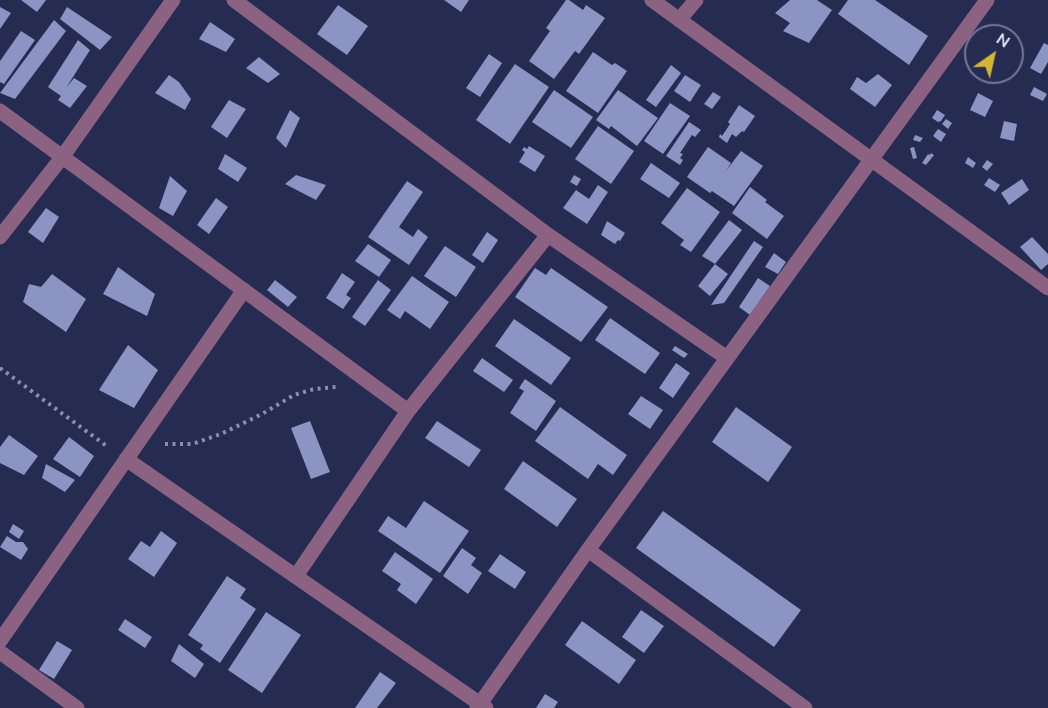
<!DOCTYPE html>
<html>
<head>
<meta charset="utf-8">
<style>
	body { margin:0 }
	#map { position:relative; width:1048px; height:708px; overflow:hidden; background:#252b51; font-family:"Nunito Sans",sans-serif }
	canvas { display:block }
	.north { position:absolute; left:964px; top:24px; width:60px; height:60px; box-sizing:border-box; background:#252b51; border:2px solid #747996; border-radius:50%; rotate:34deg; font-size:16px; font-weight:700; line-height:24px; text-align:center; color:#ebeffe }
	.north::after { content:''; display:block; margin:auto; width:21px; height:27px; background:#d4b635; clip-path:polygon(50% 0,100% 100%,50% 72%,0 100%) }
</style>
</head>
<body>
<div id="map">
<canvas width="1048" height="708"></canvas>
<div class="north">N</div>
</div>
<script>
const ctx = document.querySelector('canvas').getContext('2d');
ctx.lineJoin = 'round';
function fillPath(path, color) { ctx.fillStyle = color; ctx.fill(path, 'evenodd'); }
const toPath = rows => new Path2D(rows.map(r => 'M' + r).join(''));
function strokePath(path, color, width, dash) { ctx.strokeStyle = color; ctx.lineWidth = width; ctx.lineCap = dash ? 'butt' : 'round'; ctx.setLineDash(dash || []); ctx.stroke(path); }
fillPath(toPath([
	[21,0,46,0,37,12],
	[444,0,469,0,461,12],
	[566,0,569,0,583,10,586,5,605,18,579,54,575,51,554,79,529,61,550,31,546,28],
	[790,0,817,0,832,10,809,43,783,31,790,23,775,13],
	[848,0,875,0,928,36,909,65,838,14],
	[338,5,368,26,347,55,317,34],
	[0,7,11,13,0,29],
	[67,7,112,37,100,50,60,19],
	[54,20,66,31,15,99,0,93],
	[210,22,235,39,226,52,199,39],
	[21,31,35,40,4,84,0,82,0,61],
	[78,40,90,50,66,88,74,78,87,86,70,108,58,100,61,96,48,87],
	[1044,43,1048,45,1048,62,1041,74,1030,68],
	[593,52,612,65,615,63,627,71,598,113,566,91],
	[489,54,502,63,480,97,466,88],
	[259,57,280,74,268,83,246,68],
	[515,64,549,87,510,144,476,120],
	[671,65,681,73,656,107,646,100],
	[878,74,892,85,875,107,850,89,857,77,866,83],
	[169,75,179,82,191,99,185,110,155,93],
	[685,75,701,85,690,102,674,91],
	[1034,87,1047,94,1043,101,1030,95],
	[554,90,593,117,571,148,532,122],
	[618,90,658,118,637,146,611,126,609,129,596,120],
	[713,92,721,97,712,109,704,104],
	[978,93,993,101,985,117,970,110],
	[229,100,246,109,227,138,211,127],
	[670,103,690,116,663,154,644,141],
	[739,105,755,116,744,132,742,131,736,137,732,134,727,143,719,137,720,134,722,136,730,124,728,122],
	[290,110,300,118,286,148,276,138],
	[937,110,945,115,941,121,938,122,932,118],
	[946,119,952,123,948,129,942,124],
	[1004,121,1017,124,1014,141,1000,138],
	[689,122,701,130,695,137,692,135,680,153,683,154,680,158,683,160,680,165,666,156],
	[598,126,634,151,611,184,575,159],
	[938,129,946,134,941,142,933,136],
	[915,135,923,138,920,142,913,140],
	[529,146,545,156,535,172,519,162,525,152,522,150,524,147,527,149],
	[708,147,731,163,726,171,741,151,763,166,734,206,712,191,710,193,687,177],
	[914,147,917,158,913,159,910,148],
	[931,153,934,155,926,165,922,163,928,154,930,155],
	[225,154,247,168,238,182,218,169],
	[968,157,976,163,973,168,965,163],
	[987,160,993,164,987,171,982,167],
	[651,163,680,183,669,198,640,179],
	[296,175,326,185,316,200,285,184],
	[574,175,581,179,577,186,570,182],
	[170,176,187,191,173,216,159,208],
	[989,178,1000,185,995,192,984,185],
	[1022,179,1029,190,1009,205,1001,193],
	[407,181,423,192,399,227,413,237,418,229,428,237,409,265,368,237],
	[598,185,608,192,587,224,563,208,576,190,589,199],
	[750,187,767,200,765,202,784,216,767,239,732,213],
	[687,188,720,212,691,252,680,245,684,240,661,223],
	[216,198,228,207,209,234,197,225],
	[46,208,59,217,43,243,28,232],
	[729,220,742,230,715,264,702,256],
	[607,221,625,233,620,241,618,240,615,244,601,235],
	[487,232,498,240,483,263,472,255],
	[1032,237,1048,254,1048,264,1041,270,1020,247],
	[754,241,763,247,724,303,711,305],
	[368,244,391,260,379,277,355,261],
	[445,246,476,267,456,297,424,276],
	[774,253,786,262,778,274,765,267],
	[715,264,728,274,710,296,698,286],
	[118,267,155,294,147,316,103,294],
	[535,268,546,275,551,268,608,307,581,342,515,297],
	[342,273,355,282,346,295,351,298,343,309,326,298],
	[52,274,86,299,66,332,23,302,29,284,41,287],
	[412,276,449,302,430,329,405,311,400,319,387,310],
	[758,278,770,286,750,315,739,307],
	[275,280,297,297,288,307,267,290],
	[378,280,391,290,365,326,352,317],
	[610,318,660,353,645,374,595,340],
	[514,319,571,358,551,385,495,346],
	[128,345,158,370,134,408,99,390],
	[675,346,688,354,684,358,672,350],
	[482,358,513,380,504,392,473,371],
	[676,363,690,373,673,398,659,388],
	[525,379,556,401,536,431,510,413,524,391,519,388],
	[641,396,663,410,650,429,628,414],
	[560,407,627,455,613,475,598,464,588,479,535,441],
	[736,407,792,447,768,482,712,442],
	[310,421,330,472,311,479,291,428],
	[437,421,481,450,469,467,425,438],
	[9,435,38,456,24,475,0,463,0,447],
	[69,437,94,456,80,477,53,459],
	[523,461,577,499,557,527,504,489],
	[46,464,75,480,65,492,42,478],
	[424,501,469,531,440,573,378,531,388,516,406,528],
	[663,511,801,610,774,647,636,548],
	[13,524,24,531,19,539,9,532],
	[161,531,177,543,154,577,128,559,141,541,150,547],
	[7,536,16,542,23,542,28,549,21,560,0,547],
	[462,548,476,558,471,565,482,573,468,594,443,576],
	[395,552,433,579,416,604,397,590,401,584,382,571],
	[500,554,526,572,515,589,488,571],
	[227,576,246,589,240,598,256,609,220,663,200,649,203,645,188,635],
	[641,610,664,626,644,653,622,637],
	[266,612,301,635,262,693,228,670],
	[125,619,152,637,145,648,118,630],
	[582,621,636,660,619,684,565,645],
	[57,641,72,650,54,679,39,670],
	[179,644,204,664,195,678,171,661],
	[380,672,396,683,377,708,355,708],
	[545,694,558,702,554,708,536,708]
]), '#8b94c3');
strokePath(toPath([
	[0,368,108,447],
	[165,444,192,444,221,434,262,414,294,395,314,389,336,387]
]), '#8b90aa', 4, [3, 4.5]);
strokePath(toPath([
	[234,0,548,235,727,358],
	[652,0,1048,288],
	[679,20,696,0],
	[0,111,408,411],
	[0,237,63,156,173,0],
	[126,459,486,708],
	[588,550,805,708],
	[296,576,408,411,548,235],
	[0,641,244,290],
	[0,652,77,708],
	[477,708,588,550,987,0]
]), '#8b6281', 15);
</script>
</body>
</html>
